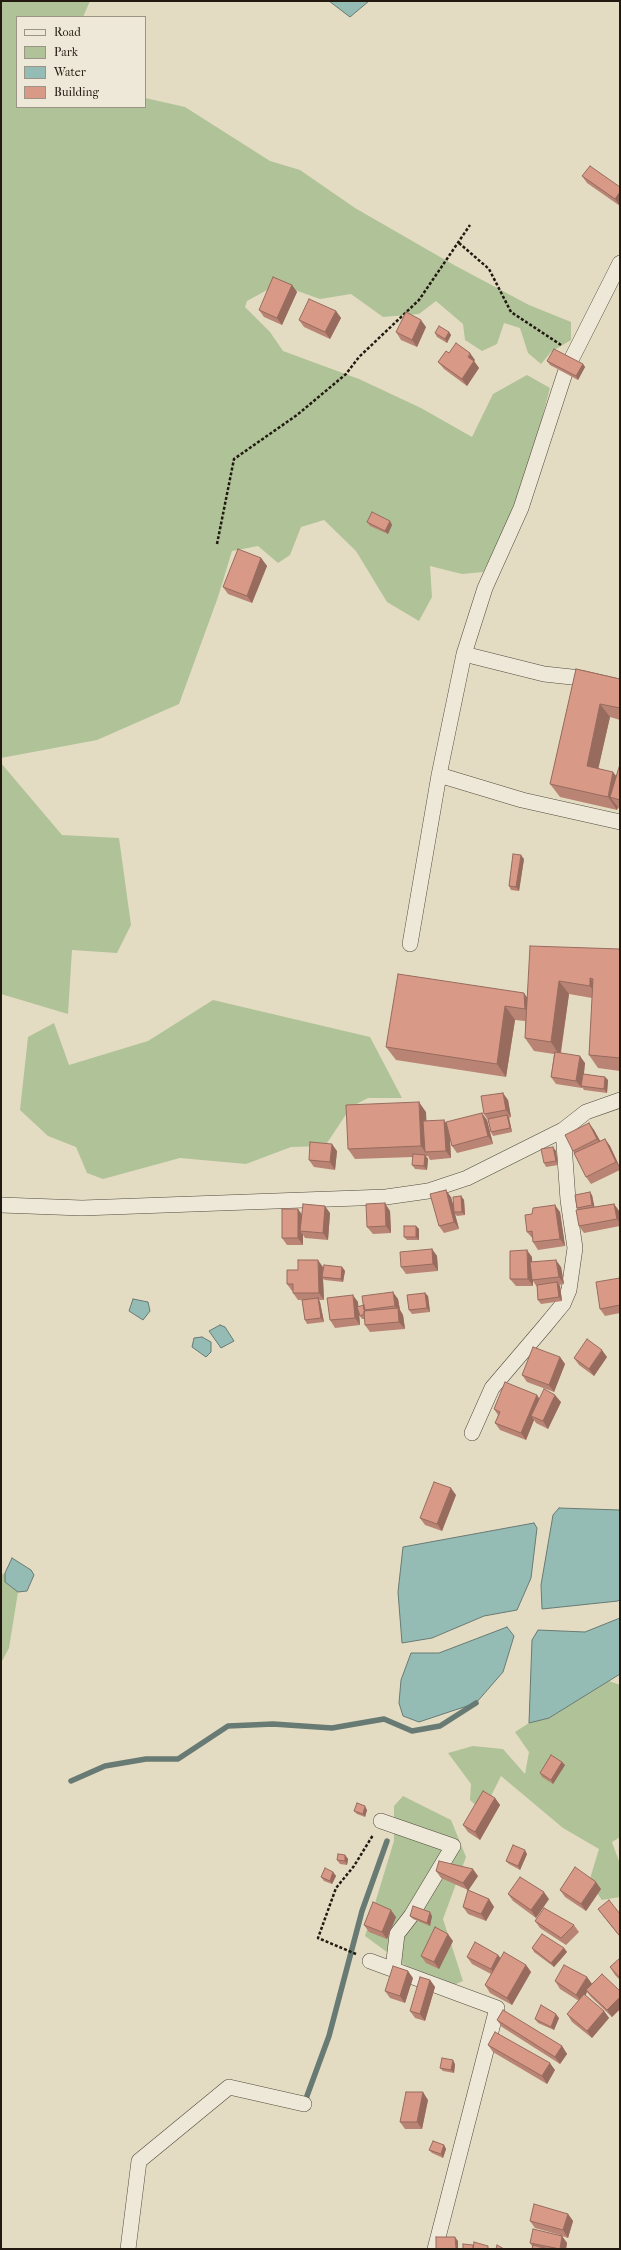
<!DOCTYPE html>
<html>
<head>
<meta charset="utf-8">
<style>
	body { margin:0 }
	#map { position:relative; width:621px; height:2250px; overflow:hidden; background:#e4dcc2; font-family:"IM FELL French Canon",serif }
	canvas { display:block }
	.frame { position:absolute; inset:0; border:2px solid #221910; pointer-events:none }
	.legend { position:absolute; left:16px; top:16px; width:130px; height:92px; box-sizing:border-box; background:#ede8d7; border:1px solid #9c9587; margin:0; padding:5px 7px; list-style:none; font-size:12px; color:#221910 }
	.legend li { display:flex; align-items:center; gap:8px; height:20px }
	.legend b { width:20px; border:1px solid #9c9587 }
</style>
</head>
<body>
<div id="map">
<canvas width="621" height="2250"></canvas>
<div class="frame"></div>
<ul class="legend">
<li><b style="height:5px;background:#ede8d7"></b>Road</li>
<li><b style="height:11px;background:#afc298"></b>Park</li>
<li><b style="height:11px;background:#95bbb5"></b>Water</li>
<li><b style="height:11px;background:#d89987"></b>Building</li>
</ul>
</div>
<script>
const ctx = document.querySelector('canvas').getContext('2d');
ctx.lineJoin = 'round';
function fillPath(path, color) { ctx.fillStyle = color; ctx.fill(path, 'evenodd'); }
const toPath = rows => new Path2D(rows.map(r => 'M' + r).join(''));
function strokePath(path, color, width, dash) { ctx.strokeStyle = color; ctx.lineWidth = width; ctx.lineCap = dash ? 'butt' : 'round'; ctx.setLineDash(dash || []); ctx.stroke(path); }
fillPath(toPath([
	[1,1,90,1,83,17,17,17,17,107,145,107,145,98,185,107,270,161,300,170,355,208,454,265,529,305,571,322,571,340,551,352,541,364,528,353,520,328,504,323,497,344,482,351,465,340,463,324,436,301,419,314,383,317,351,294,320,299,278,284,247,301,245,307,270,332,283,351,359,379,421,408,472,437,493,394,527,375,550,388,519,506,483,572,462,574,430,566,432,597,419,621,387,602,356,551,324,520,301,527,290,555,278,563,258,546,232,551,218,597,179,704,97,740,1,758],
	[1,763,62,835,119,838,131,925,117,953,72,950,68,1014,1,994],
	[213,1000,370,1037,402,1098,368,1098,351,1107,325,1146,291,1147,246,1164,180,1158,103,1179,87,1173,76,1147,48,1136,20,1110,28,1037,54,1023,69,1065,148,1041],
	[5,1573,5,1582,18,1592,9,1648,1,1663,1,1575],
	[609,1681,620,1685,620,1837,612,1842,620,1864,620,1897,602,1900,589,1882,599,1849,563,1828,501,1776,483,1812,470,1800,471,1784,448,1753,473,1746,503,1749,525,1774,529,1752,515,1732,529,1723,549,1718],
	[403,1796,451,1820,466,1857,443,1919,463,1981,440,1991,365,1936,394,1841,394,1806]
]), '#afc298');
const water = toPath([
	[329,1,369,1,350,17,329,1],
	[133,1299,148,1302,150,1311,143,1320,129,1311,133,1299],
	[220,1325,225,1327,234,1341,221,1348,209,1331,220,1325],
	[202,1337,211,1342,211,1352,206,1357,192,1347,194,1338,202,1337],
	[559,1508,620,1510,620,1599,618,1601,542,1609,541,1585,553,1515,559,1508],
	[534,1523,537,1528,531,1578,517,1610,484,1616,432,1638,402,1643,398,1592,403,1547,534,1523],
	[12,1558,31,1570,34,1575,27,1591,18,1592,5,1582,5,1573,12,1558],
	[620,1618,620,1674,549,1718,529,1723,532,1640,538,1630,585,1632,620,1618],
	[507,1627,514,1636,503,1672,476,1703,419,1722,403,1716,399,1703,401,1680,411,1653,439,1653,507,1627]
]);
fillPath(water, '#95bbb5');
strokePath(water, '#677a73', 1);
strokePath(toPath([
	[71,1781,105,1766,146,1759,178,1759,228,1726,273,1724,332,1728,384,1719,412,1731,440,1726,476,1703],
	[304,2104,329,2036,362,1911,387,1841]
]), '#677a73', 5.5);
const minor = toPath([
	[571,360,620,263],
	[464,654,544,674,581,678,620,687],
	[439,775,522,800,620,822],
	[410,944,439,775,464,654,485,588,521,508,565,373],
	[1,1205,82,1208,386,1197,428,1191,467,1178,563,1130,586,1112,620,1100],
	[472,1433,492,1388,544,1327,563,1304,569,1290,575,1248,568,1200,563,1130],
	[381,1821,453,1846,411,1916,397,1934,393,1969],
	[370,1961,497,2008,435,2249],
	[128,2249,139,2161,229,2087,304,2104]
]);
strokePath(minor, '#524a3c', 16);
strokePath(toPath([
	[459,243,489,269,511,312,561,345],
	[217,544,234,459,297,415,346,374,359,357,419,300,470,225],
	[356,1954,318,1938,336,1888,354,1866,373,1835]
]), '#221910', 2.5, [3, 2]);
strokePath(minor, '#ede8d7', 15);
fillPath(toPath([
	[582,176,620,187,620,206,587,183],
	[292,285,297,292,282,325,264,317,259,310],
	[336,311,341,318,330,339,304,327,299,320],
	[426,327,417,347,401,340,396,332],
	[449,332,451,335,447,343,437,337,435,333],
	[449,353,475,360,474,361,479,368,467,386,444,369,438,362],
	[547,361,583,364,585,367,578,380,550,365],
	[390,521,392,525,388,534,370,526,367,522],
	[261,558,267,566,252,603,228,594,223,587],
	[576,669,620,679,620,720,610,717,598,768,617,776,620,764,620,811,618,807,617,810,560,797,550,784],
	[524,859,519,891,511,890,509,886],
	[620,949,620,1071,598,1068,589,1055,592,998,569,994,561,1053,585,1063,584,1074,605,1077,608,1080,607,1093,584,1090,582,1087,582,1088,556,1084,551,1077,554,1054,534,1051,525,1038,525,1021,515,1020,506,1077,396,1060,386,1047,527,997],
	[508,1100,511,1117,509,1118,512,1132,493,1136,491,1132,488,1120,484,1114],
	[426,1112,426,1121,446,1123,487,1120,493,1144,457,1153,452,1146,450,1137,451,1158,430,1160,428,1156,426,1156,428,1159,427,1170,415,1169,412,1165,413,1157,355,1159,348,1149],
	[589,1123,594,1130,600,1141,605,1139,610,1146,620,1167,620,1170,591,1184,586,1177,573,1151],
	[337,1151,335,1170,314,1167,309,1160],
	[556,1151,558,1165,546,1167,544,1163],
	[592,1195,594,1207,614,1204,619,1211,620,1216,620,1226,584,1233,579,1226,579,1210,577,1208],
	[461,1196,464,1200,465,1215,457,1216,455,1214,459,1229,444,1233,439,1226,451,1197,454,1208],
	[390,1211,391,1233,373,1234,367,1227],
	[560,1212,565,1246,538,1250,533,1242,533,1239,527,1232],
	[330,1213,328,1240,305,1238,303,1235,303,1245,287,1245,282,1238,302,1214],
	[416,1226,419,1229,419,1240,407,1240,404,1237],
	[432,1249,437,1256,438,1271,406,1274,401,1267],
	[532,1257,532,1262,561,1267,564,1284,559,1285,560,1286,562,1301,541,1304,538,1300,537,1287,533,1281,533,1286,516,1286,510,1279],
	[323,1267,342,1267,345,1271,343,1282,325,1280,323,1279,324,1300,319,1300,320,1302,324,1322,307,1324,305,1320,302,1300,298,1300,293,1293,293,1291,292,1291,287,1284,298,1270],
	[620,1278,620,1313,605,1316,600,1309],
	[425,1293,428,1296,430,1312,412,1314,409,1310],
	[398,1299,400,1310,403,1315,405,1329,370,1332,365,1325,365,1319,362,1319,360,1316,359,1313,360,1325,335,1328,330,1320,358,1302,358,1307],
	[560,1357,565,1364,554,1392,527,1382,522,1375],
	[607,1357,594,1376,579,1365,574,1358],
	[537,1395,539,1399,561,1402,548,1429,536,1423,534,1420,526,1440,500,1430,495,1423,498,1415,494,1409],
	[456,1495,442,1531,425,1525,420,1518],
	[562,1762,565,1765,553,1784,542,1777,540,1773],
	[495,1798,500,1805,480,1840,468,1832,463,1825],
	[367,1810,365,1817,357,1814,354,1811],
	[527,1854,520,1870,509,1864,506,1861],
	[345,1855,348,1859,347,1865,340,1864,337,1860],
	[436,1871,478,1876,468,1890,489,1899,494,1907,486,1921,468,1914,463,1907,468,1890,441,1878],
	[333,1872,336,1876,332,1884,324,1881,321,1877],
	[601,1889,586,1911,565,1897,560,1890],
	[508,1894,549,1899,536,1918,513,1901],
	[598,1909,620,1914,620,1937,603,1916],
	[410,1916,432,1916,430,1926,413,1919],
	[396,1917,387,1939,369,1932,364,1925],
	[535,1921,574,1925,579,1932,566,1945,540,1928],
	[453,1941,439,1969,426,1963,421,1956],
	[532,1948,564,1948,567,1952,554,1967,534,1952],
	[498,1955,500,1958,526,1965,531,1972,512,2005,490,1993,485,1985,491,1974,472,1964,467,1957],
	[620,1958,620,1980,615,1975,610,1967],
	[587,1977,592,1984,620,1991,620,2009,612,2017,591,1997,587,1992,585,1996,604,2011,609,2018,592,2038,572,2022,567,2014,579,2001,560,1989,555,1981],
	[413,1978,405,2003,390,1998,385,1991],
	[430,1980,435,1987,425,2021,415,2018,410,2011],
	[559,2018,554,2030,538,2023,535,2019],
	[497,2020,562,2046,567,2054,560,2064,502,2027],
	[488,2045,555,2070,547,2084,493,2052],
	[455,2064,454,2073,443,2071,440,2068],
	[428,2100,422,2129,405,2129,400,2122],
	[444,2145,446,2149,443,2158,432,2153,429,2150],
	[568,2214,573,2221,568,2238,562,2236,567,2243,566,2249,532,2249,532,2246,530,2243,560,2235,535,2228,530,2221]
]), '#ba8474');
fillPath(toPath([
	[620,192,620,206,615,199],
	[292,285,297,292,282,325,277,318],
	[336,311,341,318,330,339,325,332],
	[421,320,426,327,417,347,412,340],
	[449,332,451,335,447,343,445,339],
	[470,353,475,360,474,361,479,368,467,386,462,379],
	[583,364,585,367,578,380,576,376],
	[390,521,392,525,388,534,385,531],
	[261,558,267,566,252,603,247,596],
	[600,704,610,717,596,779,587,766],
	[613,772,620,781,610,797,618,807,617,810,608,797],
	[521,855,524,859,519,891,516,887],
	[590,978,600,992,599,999,590,986],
	[559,981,569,994,560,1056,551,1042],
	[524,993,533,1006,534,1023,525,1009],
	[505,1006,515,1020,506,1077,497,1064],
	[580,1056,585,1063,582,1088,576,1081],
	[605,1077,608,1080,607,1093,604,1089],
	[503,1093,508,1100,511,1117,506,1110],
	[419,1102,426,1112,428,1152,425,1152,428,1156,421,1146],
	[482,1113,487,1120,493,1144,488,1136],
	[507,1115,509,1118,512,1132,510,1128],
	[444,1120,449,1127,451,1158,446,1151],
	[589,1123,594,1130,603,1146,597,1139],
	[605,1139,610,1146,620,1168,616,1162],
	[332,1144,337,1151,335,1170,330,1162],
	[553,1147,556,1151,558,1165,556,1161],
	[425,1155,428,1159,427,1170,424,1166],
	[446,1190,451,1197,455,1212,454,1212,455,1214,459,1229,454,1222],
	[590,1192,592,1195,595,1209,592,1205],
	[461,1196,464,1200,465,1215,462,1212],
	[385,1203,390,1211,391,1233,386,1226],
	[614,1204,619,1211,620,1216,620,1223,617,1219],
	[555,1205,560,1212,565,1246,560,1239],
	[325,1206,330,1213,328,1240,323,1233],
	[298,1209,303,1216,300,1231,303,1235,303,1245,298,1238],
	[416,1226,419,1229,419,1240,416,1237],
	[432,1249,437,1256,438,1271,433,1264],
	[527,1250,532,1257,533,1280,532,1280,533,1281,533,1286,528,1279],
	[318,1260,323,1267,322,1277,323,1279,324,1300,319,1293],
	[556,1260,561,1267,564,1284,559,1277],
	[342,1267,345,1271,343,1282,341,1279],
	[557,1282,560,1286,562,1301,559,1297],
	[393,1292,398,1299,400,1310,403,1315,405,1329,399,1322,398,1311,395,1306],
	[425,1293,428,1296,430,1312,427,1308],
	[353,1295,358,1302,360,1325,355,1318],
	[318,1298,320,1302,324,1322,321,1318],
	[602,1350,607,1357,594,1376,589,1369],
	[560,1357,565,1364,554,1392,549,1385],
	[537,1395,542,1403,531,1416,534,1420,526,1440,521,1433],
	[555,1395,561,1402,548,1429,543,1421],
	[451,1488,456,1495,442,1531,437,1524],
	[562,1762,565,1765,553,1784,551,1780],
	[495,1798,500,1805,480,1840,475,1832],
	[365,1806,367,1810,365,1817,363,1814],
	[525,1850,527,1854,520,1870,518,1866],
	[345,1855,348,1859,347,1865,345,1861],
	[473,1869,478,1876,468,1891,463,1883],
	[333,1872,336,1876,332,1884,330,1881],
	[596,1882,601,1889,586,1911,581,1904],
	[544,1892,549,1899,536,1918,531,1910],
	[489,1899,494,1907,486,1921,481,1914],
	[391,1910,396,1917,387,1939,382,1932],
	[430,1912,432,1916,430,1926,427,1923],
	[448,1934,453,1941,439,1969,434,1962],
	[564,1948,567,1952,554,1967,551,1963],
	[498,1955,504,1962,496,1977,491,1969],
	[526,1965,531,1972,512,2005,507,1998],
	[408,1971,413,1978,405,2003,400,1996],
	[587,1977,592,1984,586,1990,587,1992,582,2002,576,1995],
	[430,1980,435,1987,425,2021,420,2014],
	[620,1997,620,2009,612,2017,607,2010],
	[604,2011,609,2018,592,2038,587,2031],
	[556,2014,559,2018,554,2030,551,2027],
	[562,2046,567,2054,560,2064,555,2057],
	[453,2060,455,2064,454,2073,451,2070],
	[550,2063,555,2070,547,2084,542,2076],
	[423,2092,428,2100,422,2129,417,2122],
	[444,2145,446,2149,443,2158,441,2154],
	[568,2214,573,2221,568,2238,563,2230],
	[562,2236,567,2243,566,2249,560,2249],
	[455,2237,458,2241,458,2249,456,2249]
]), '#976b5e');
const building = toPath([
	[590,166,620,187,620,192,615,199,582,176,590,166],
	[273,277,292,285,277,318,259,310,273,277],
	[309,299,336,311,325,332,299,320,309,299],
	[406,312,421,320,412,340,396,332,406,312],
	[439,326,449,332,445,339,435,333,439,326],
	[456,343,470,353,468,357,474,361,462,379,438,362,446,351,449,353,456,343],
	[554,349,583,364,576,376,547,361,554,349],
	[372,512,390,521,385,531,367,522,372,512],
	[238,549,261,558,247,596,223,587,238,549],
	[576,669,620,679,620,708,600,704,587,766,613,772,608,797,550,784,576,669],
	[620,764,620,800,610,797,620,764],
	[513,854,521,855,516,887,509,886,513,854],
	[530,946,620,949,620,1058,589,1055,593,979,590,978,590,986,559,981,551,1042,525,1038,530,946],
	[398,974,524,993,525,1009,505,1006,497,1064,386,1047,398,974],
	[555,1052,580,1056,576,1081,551,1077,555,1052],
	[583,1074,605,1077,604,1089,581,1086,583,1074],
	[503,1093,506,1110,484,1114,481,1096,503,1093],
	[419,1102,421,1146,348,1149,346,1105,419,1102],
	[482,1113,488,1136,452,1146,446,1122,482,1113],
	[507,1115,510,1128,491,1132,488,1119,507,1115],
	[444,1120,446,1151,425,1152,423,1121,444,1120],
	[589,1123,597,1139,573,1151,565,1135,589,1123],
	[605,1139,616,1162,586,1177,574,1153,605,1139],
	[310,1142,332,1144,330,1162,309,1160,310,1142],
	[553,1147,556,1161,544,1163,541,1149,553,1147],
	[413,1154,425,1155,424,1166,412,1165,413,1154],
	[446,1190,454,1222,439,1226,430,1194,446,1190],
	[590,1192,592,1205,577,1208,575,1195,590,1192],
	[461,1196,462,1212,454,1212,453,1197,461,1196],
	[385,1203,386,1226,367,1227,366,1204,385,1203],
	[303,1204,325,1206,323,1233,300,1231,303,1204],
	[614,1204,617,1219,579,1226,576,1210,614,1204],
	[555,1205,560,1239,533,1242,532,1231,527,1232,525,1215,532,1214,533,1208,555,1205],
	[282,1209,298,1209,298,1238,282,1238,282,1209],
	[404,1226,416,1226,416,1237,404,1237,404,1226],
	[432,1249,433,1264,401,1267,400,1252,432,1249],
	[527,1250,528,1279,510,1279,510,1251,527,1250],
	[298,1260,318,1260,319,1293,293,1293,293,1284,287,1284,287,1270,298,1270,298,1260],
	[556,1260,559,1277,532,1280,530,1262,556,1260],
	[324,1265,342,1267,341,1279,322,1277,324,1265],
	[620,1278,620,1305,600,1309,596,1282,620,1278],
	[557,1282,559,1297,538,1300,537,1285,557,1282],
	[393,1292,395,1306,364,1310,362,1296,393,1292],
	[425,1293,427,1308,409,1310,407,1295,425,1293],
	[353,1295,355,1318,330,1320,327,1298,353,1295],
	[318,1298,321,1318,305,1320,302,1300,318,1298],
	[364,1305,365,1311,364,1311,364,1314,360,1316,357,1307,364,1305],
	[398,1308,399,1322,365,1325,364,1311,398,1308],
	[587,1339,602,1350,589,1369,574,1358,587,1339],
	[533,1347,560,1357,549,1385,522,1375,533,1347],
	[505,1382,537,1395,521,1433,495,1423,500,1412,494,1409,505,1382],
	[544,1389,555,1395,543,1421,531,1416,544,1389],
	[434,1482,451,1488,437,1524,420,1518,434,1482],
	[551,1755,562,1762,551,1780,540,1773,551,1755],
	[483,1791,495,1798,475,1832,463,1825,483,1791],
	[357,1803,365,1806,363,1814,354,1811,357,1803],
	[513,1845,525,1850,518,1866,506,1861,513,1845],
	[338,1854,345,1855,345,1861,337,1860,338,1854],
	[439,1861,473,1869,463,1883,436,1871,439,1861],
	[575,1867,596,1882,581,1904,560,1890,575,1867],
	[325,1868,333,1872,330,1881,321,1877,325,1868],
	[520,1877,544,1892,531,1910,508,1894,520,1877],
	[468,1890,489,1899,481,1914,463,1907,468,1890],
	[609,1900,620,1914,620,1935,619,1935,598,1909,609,1900],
	[373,1902,391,1910,382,1932,364,1925,373,1902],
	[413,1906,430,1912,427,1923,410,1916,413,1906],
	[544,1908,574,1925,561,1938,535,1921,544,1908],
	[435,1927,448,1934,434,1962,421,1956,435,1927],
	[542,1934,564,1948,551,1963,532,1948,542,1934],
	[475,1942,498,1955,491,1969,467,1957,475,1942],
	[504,1952,526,1965,507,1998,485,1985,504,1952],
	[620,1958,620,1978,610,1967,620,1958],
	[564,1965,587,1977,576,1995,555,1981,564,1965],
	[393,1966,408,1971,400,1996,385,1991,393,1966],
	[602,1974,620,1991,620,1997,607,2010,586,1990,602,1974],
	[420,1977,430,1980,420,2014,410,2011,420,1977],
	[584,1994,604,2011,587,2031,567,2014,584,1994],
	[541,2005,556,2014,551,2027,535,2019,541,2005],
	[503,2010,562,2046,555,2057,497,2020,503,2010],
	[495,2032,550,2063,542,2076,488,2045,495,2032],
	[442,2058,453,2060,451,2070,440,2068,442,2058],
	[406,2092,423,2092,417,2122,400,2122,406,2092],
	[433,2141,444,2145,441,2154,429,2150,433,2141],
	[534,2204,568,2214,563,2230,530,2221,534,2204],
	[533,2229,562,2236,560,2249,530,2243,533,2229],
	[436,2237,455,2237,456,2249,436,2249,436,2237],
	[474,2242,488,2246,488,2249,473,2249,474,2242],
	[463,2244,473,2245,473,2249,463,2249,463,2244],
	[497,2245,504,2249,496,2249,497,2245],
	[533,2245,548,2249,532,2249,533,2245]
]);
fillPath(building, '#d89987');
strokePath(building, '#976b5e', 1);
</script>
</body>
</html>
